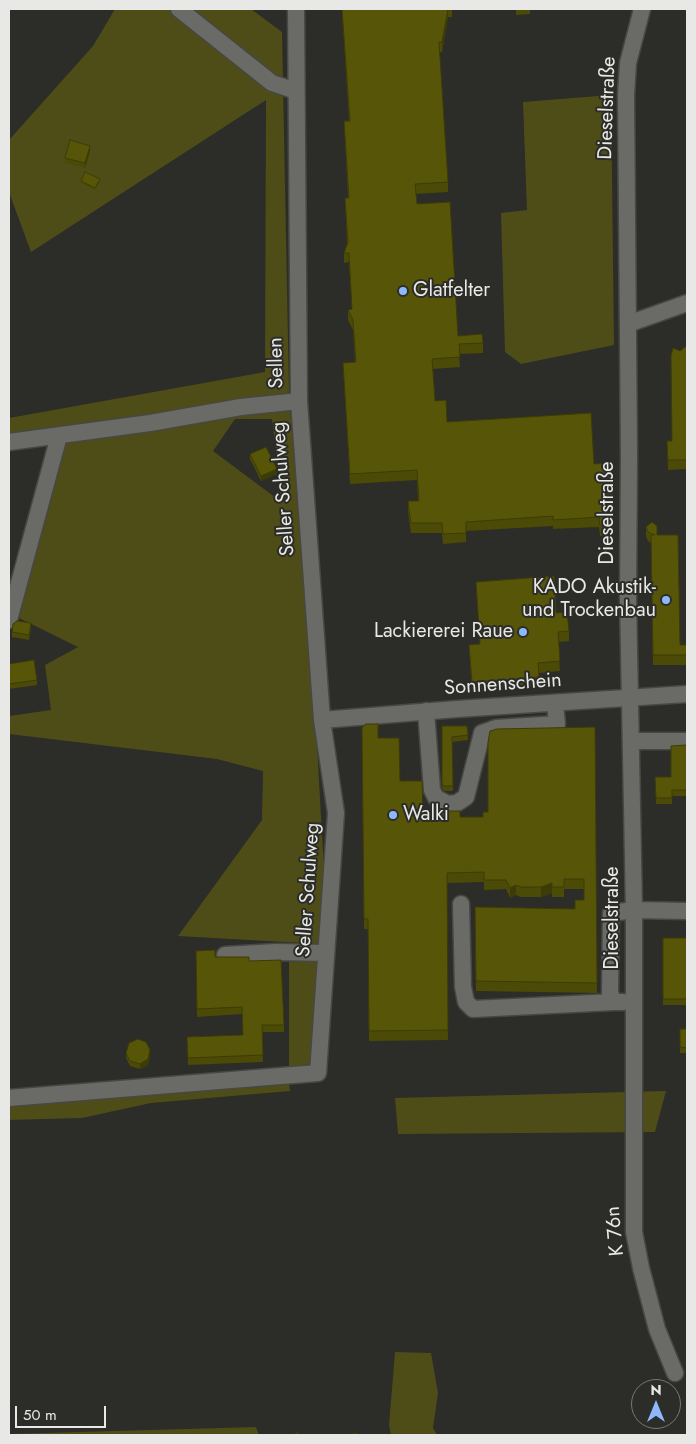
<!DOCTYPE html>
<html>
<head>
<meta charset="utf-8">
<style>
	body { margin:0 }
	#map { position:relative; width:696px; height:1444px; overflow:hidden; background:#2c2c28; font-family:Jost,sans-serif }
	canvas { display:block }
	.frame { position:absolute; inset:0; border:10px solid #e8e9e6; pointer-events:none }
	.north { position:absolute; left:631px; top:1379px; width:50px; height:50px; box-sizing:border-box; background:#2c2c28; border:1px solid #777874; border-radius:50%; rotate:0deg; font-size:14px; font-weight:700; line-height:20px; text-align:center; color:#e8e9e6 }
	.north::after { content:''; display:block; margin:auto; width:18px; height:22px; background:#8db9fc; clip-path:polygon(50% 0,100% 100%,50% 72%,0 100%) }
	.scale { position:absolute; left:15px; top:1406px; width:91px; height:22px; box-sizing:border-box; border:2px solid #e8e9e6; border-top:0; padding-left:6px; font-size:15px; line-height:18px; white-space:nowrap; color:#e8e9e6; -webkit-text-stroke:4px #2c2c28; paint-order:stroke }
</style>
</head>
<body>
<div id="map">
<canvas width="696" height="1444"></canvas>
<div class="frame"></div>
<div class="north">N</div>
<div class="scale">50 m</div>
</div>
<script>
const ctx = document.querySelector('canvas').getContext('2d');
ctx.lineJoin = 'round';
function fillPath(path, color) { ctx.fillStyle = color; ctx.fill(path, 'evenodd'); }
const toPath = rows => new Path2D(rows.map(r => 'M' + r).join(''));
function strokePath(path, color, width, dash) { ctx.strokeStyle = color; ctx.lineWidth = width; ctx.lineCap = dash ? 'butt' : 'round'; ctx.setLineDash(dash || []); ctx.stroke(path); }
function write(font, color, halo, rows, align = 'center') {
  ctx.font = font + ' Jost,sans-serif'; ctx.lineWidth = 4; ctx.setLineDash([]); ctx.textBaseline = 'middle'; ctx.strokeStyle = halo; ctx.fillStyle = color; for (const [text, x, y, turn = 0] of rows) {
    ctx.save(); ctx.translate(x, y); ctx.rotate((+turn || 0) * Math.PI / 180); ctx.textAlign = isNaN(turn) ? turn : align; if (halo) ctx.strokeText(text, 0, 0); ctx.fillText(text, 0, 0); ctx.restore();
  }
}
fillPath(toPath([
	[115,9,251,9,282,32,289,391,315,708,324,871,321,944,178,936,262,820,263,771,217,759,9,734,9,716,51,710,45,665,78,647,19,618,66,426,9,434,9,418,265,372,266,100,31,252,9,192,9,140,93,46],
	[235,419,272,419,279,475,280,501,213,451],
	[611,95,614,345,521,364,505,352,501,213,527,210,523,102],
	[289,959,321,960,312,1068,289,1071],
	[289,1083,290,1091,151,1103,82,1118,9,1120,9,1104],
	[666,1091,655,1132,398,1134,395,1098],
	[395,1352,431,1353,438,1393,433,1428,437,1435,391,1435,389,1425],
	[256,1427,259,1435,9,1435,9,1434]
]), '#4e4d17');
const minor = toPath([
	[179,9,272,83,296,91],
	[642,9,628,63,626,95,629,457,628,598,634,910,634,1232,641,1268,657,1329,675,1373],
	[628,324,687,303],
	[9,442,150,423,241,407,299,401],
	[9,620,59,436],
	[426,711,432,790,436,798,448,804,457,803,466,797,482,733,496,728,557,724,555,703],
	[322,720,457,709,687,694],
	[632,741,687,741],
	[461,904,463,987,466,1002,473,1009,614,1002],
	[225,955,276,952,326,953],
	[623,1002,614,1002,610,993,611,913,634,910,687,911],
	[9,1098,318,1073,336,813,322,720,299,401,296,9]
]);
strokePath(minor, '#474744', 19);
strokePath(minor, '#6a6b66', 16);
fillPath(toPath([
	[342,9,452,9,452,17,448,17,442,52,439,52,448,182,448,192,416,194,417,204,458,336,483,343,483,353,459,354,460,367,433,369,435,401,447,422,594,464,613,490,613,500,607,500,608,514,612,525,612,535,600,536,599,527,553,529,553,526,466,531,466,542,443,544,442,533,411,533,408,511,408,501,418,501,417,480,350,484,343,363,355,362,353,330,348,320,348,310,352,309,349,262,344,263,344,253,347,244,345,198,348,198,344,121,349,121],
	[516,9,530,9,530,14,516,15],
	[90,151,85,168,65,163,65,158],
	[81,181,100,181,95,190,81,183],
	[687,347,687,469,668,470,667,441,672,441,680,351],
	[250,454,277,474,261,481,250,459],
	[646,527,657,535,680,645,687,645,687,665,653,665,651,543,648,541,646,537],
	[476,582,556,613,569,631,569,641,558,642,560,671,539,673,539,687,472,692,469,645,480,644],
	[31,628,29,640,12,637,12,632],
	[9,664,37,680,37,685,9,689],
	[442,726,467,726,468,740,452,742,453,791,444,791,442,788],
	[595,727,597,993,476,991,475,907,575,909,584,900,584,889,564,889,564,897,552,897,552,893,541,897,521,897,516,895,510,898,506,889,484,890,484,882,447,883,448,1040,369,1041,368,929,364,929,362,738,378,738,400,781,423,811,460,817,483,817],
	[687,745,687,796,672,796,672,804,656,804,655,777,671,777],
	[663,938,687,938,687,1005,663,1005],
	[196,951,215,957,249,961,284,1025,284,1032,262,1032,263,1062,188,1065,187,1037,243,1035,242,1014,197,1017],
	[680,1029,687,1029,687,1053,680,1053],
	[126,1053,150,1055,148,1065,140,1069,130,1066,126,1058]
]), '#4b4a07');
fillPath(toPath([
	[448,9,448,17,442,52,442,42],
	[90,146,90,151,85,168,85,163],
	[277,469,277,474,261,481,261,476],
	[552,883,552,893,541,897,541,887],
	[516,885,516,895,510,898,510,888],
	[150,1050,150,1055,148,1065,140,1069,140,1064]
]), '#3d3c06');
const building = toPath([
	[342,9,448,9,442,42,439,42,448,182,415,184,417,204,450,202,458,336,482,334,483,343,459,344,460,357,432,359,435,401,446,400,447,422,591,413,594,464,611,463,613,490,606,490,608,514,611,514,612,525,600,526,599,517,553,520,553,516,466,522,466,533,443,534,442,523,411,523,408,501,419,501,417,470,350,474,343,363,356,362,353,320,348,310,352,309,349,253,344,253,348,242,345,198,349,198,344,121,350,121,342,9],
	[70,140,90,146,85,163,65,158,70,140],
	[85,172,100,179,95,188,81,181,85,172],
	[685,347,687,347,687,460,668,460,667,441,672,441,671,356,673,348,680,351,685,347],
	[266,447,277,469,261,476,250,454,266,447],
	[652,522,657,526,657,535,678,535,680,645,687,645,687,655,653,655,651,535,655,535,648,532,646,527,652,522],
	[554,576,556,613,567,612,569,631,558,632,560,661,538,663,539,677,472,682,469,645,480,644,476,582,554,576],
	[17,621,31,623,29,635,12,632,13,624,17,621],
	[34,660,37,680,9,684,9,664,34,660],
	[366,724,378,724,378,738,399,738,400,781,422,781,423,811,460,811,460,817,483,817,483,812,488,812,488,742,490,731,497,729,595,727,597,983,476,981,475,907,575,909,575,900,584,900,584,879,564,879,564,887,552,887,552,883,541,887,521,887,516,885,510,888,506,880,484,880,484,872,447,873,448,1030,369,1031,368,919,364,919,362,728,366,724],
	[442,726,467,726,468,735,452,737,453,786,444,786,442,784,442,726],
	[687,745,687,790,672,790,672,798,656,798,655,777,671,777,671,746,687,745],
	[663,938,687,938,687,999,663,999,663,938],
	[215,950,215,957,249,957,249,961,281,960,284,1025,262,1025,263,1055,188,1058,187,1037,243,1035,242,1007,197,1009,196,951,215,950],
	[680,1029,687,1029,687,1048,680,1047,680,1029],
	[138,1039,146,1042,150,1050,148,1059,140,1064,130,1061,126,1053,129,1043,138,1039],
	[297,1433,301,1435,292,1435,297,1433],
	[356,1433,356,1435,348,1435,356,1433]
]);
fillPath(building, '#575608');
strokePath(building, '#3d3c06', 1);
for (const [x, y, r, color] of [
	[403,291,5,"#8db9fc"],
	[666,600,5,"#8db9fc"],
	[523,632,5,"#8db9fc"],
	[393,815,5,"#8db9fc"]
]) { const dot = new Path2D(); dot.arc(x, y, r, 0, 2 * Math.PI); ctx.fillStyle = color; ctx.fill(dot); strokePath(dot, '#2c2c28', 2); }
write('20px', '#e8e9e6', '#2c2c28', [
	["Dieselstraße",608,108,-88],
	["Sellen",277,363,-91],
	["Seller Schulweg",284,489,-94],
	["Dieselstraße",608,513,-90],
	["Sonnenschein",503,685,-4],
	["Seller Schulweg",309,890,-86],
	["Dieselstraße",613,918,-90],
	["K 76n",616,1231,-95]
]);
write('20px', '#e8e9e6', '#2c2c28', [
	["Glatfelter",413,291],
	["KADO Akustik-",656,588,"right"],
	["und Trockenbau",656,611,"right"],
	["Lackiererei Raue",513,632,"right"],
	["Walki",403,815]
], 'left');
</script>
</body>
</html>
